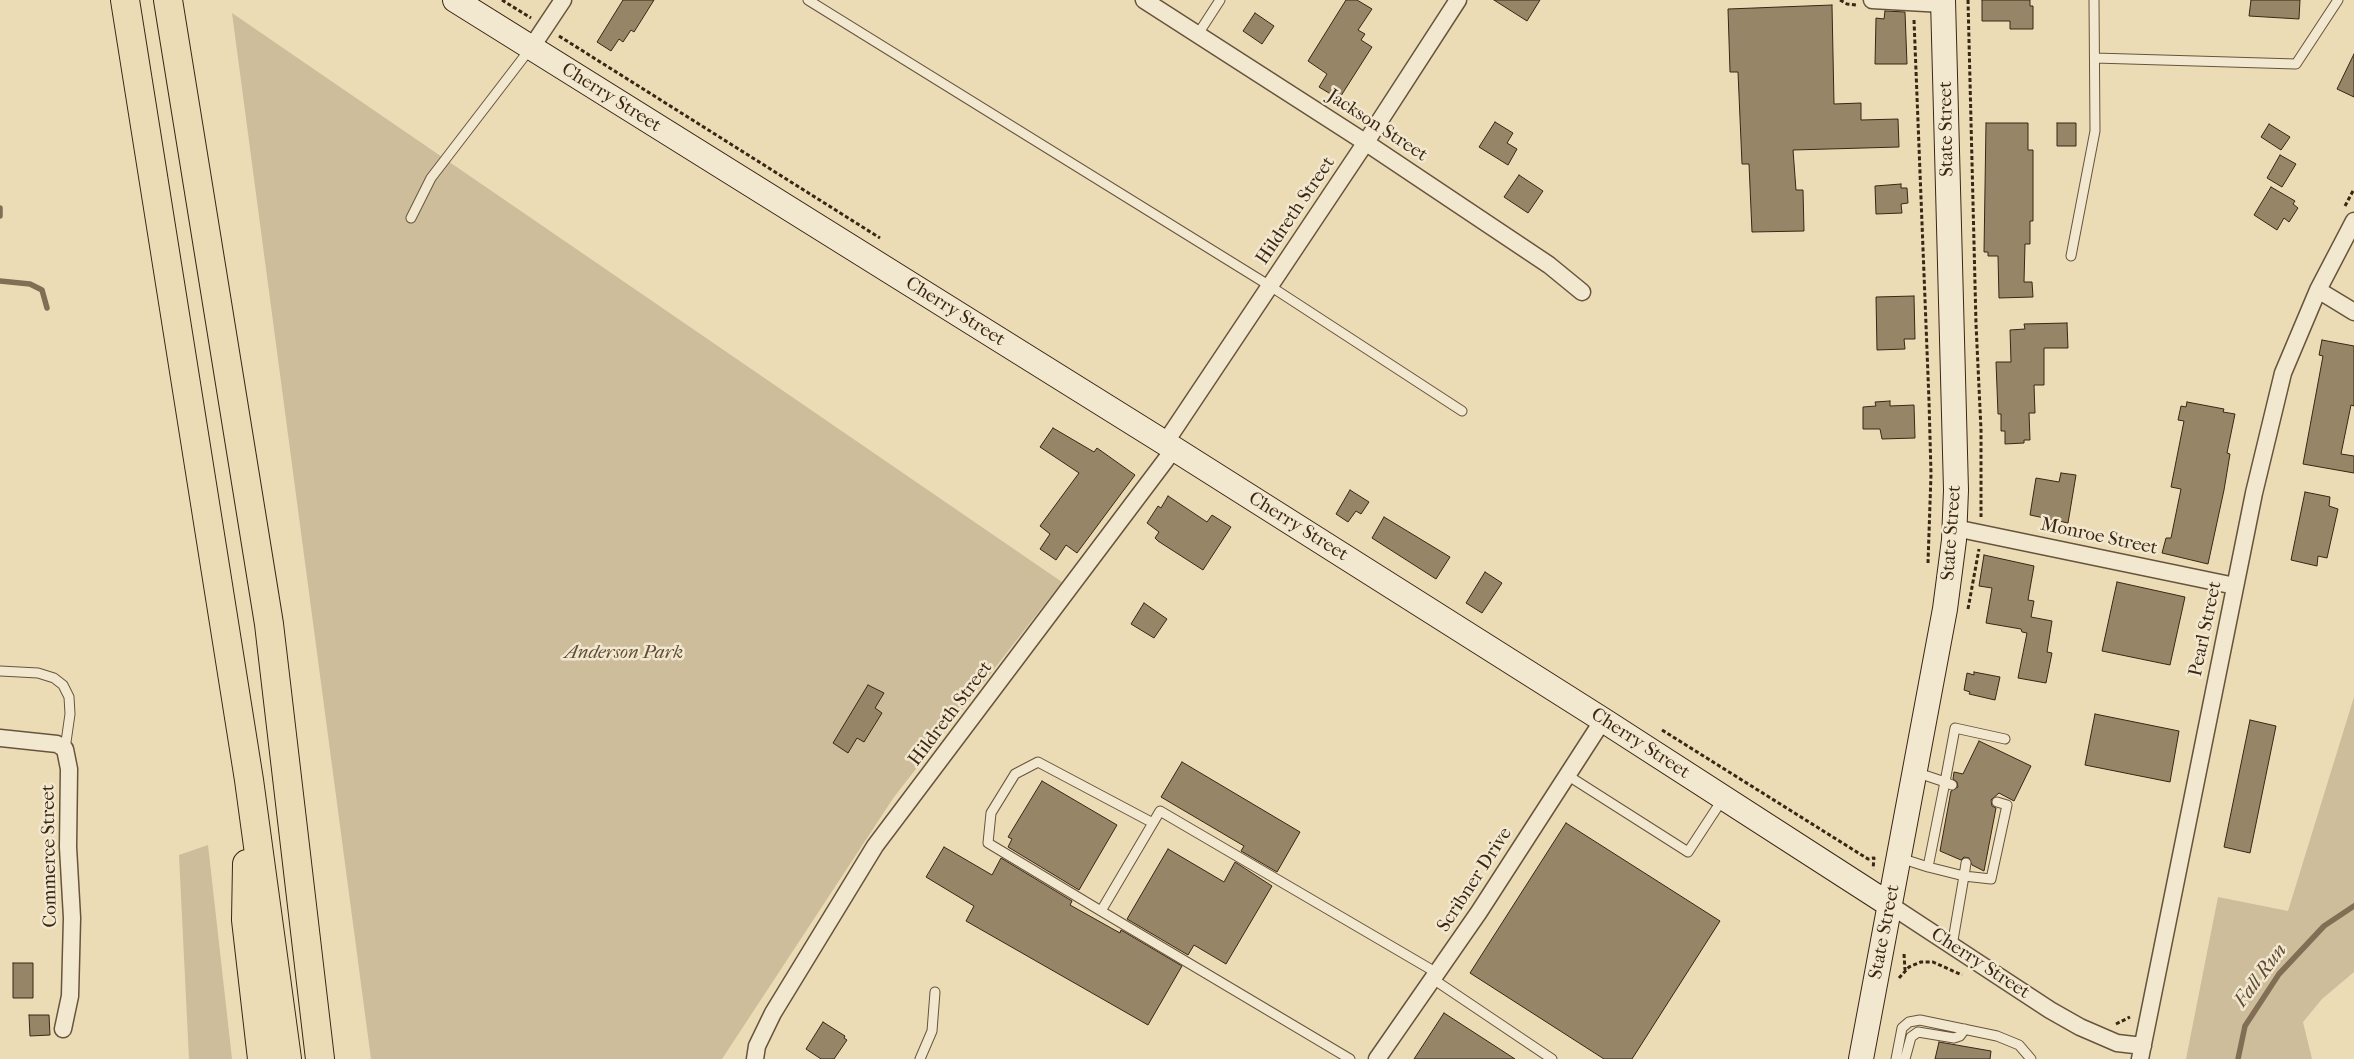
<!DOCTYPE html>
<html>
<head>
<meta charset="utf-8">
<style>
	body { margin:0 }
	canvas { display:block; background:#ebdcb5 }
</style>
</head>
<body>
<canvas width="2354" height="1059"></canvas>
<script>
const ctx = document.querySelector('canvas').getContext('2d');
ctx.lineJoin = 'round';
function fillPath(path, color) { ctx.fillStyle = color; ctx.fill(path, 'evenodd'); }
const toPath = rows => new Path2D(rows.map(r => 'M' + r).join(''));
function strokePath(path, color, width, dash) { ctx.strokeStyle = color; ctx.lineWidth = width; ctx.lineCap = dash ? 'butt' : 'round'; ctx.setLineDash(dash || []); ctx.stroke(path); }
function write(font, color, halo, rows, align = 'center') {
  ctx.font = font + ' "IM FELL French Canon",serif'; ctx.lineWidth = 5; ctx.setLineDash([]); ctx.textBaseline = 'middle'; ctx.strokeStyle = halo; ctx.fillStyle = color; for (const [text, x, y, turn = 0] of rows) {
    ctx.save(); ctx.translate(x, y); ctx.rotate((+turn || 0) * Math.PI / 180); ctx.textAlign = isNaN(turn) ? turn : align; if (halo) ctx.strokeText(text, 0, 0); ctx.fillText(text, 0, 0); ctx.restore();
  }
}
fillPath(toPath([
	[232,13,1062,582,894,797,722,1059,371,1059],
	[2354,697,2354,972,2322,999,2303,1022,2312,1059,2186,1059,2218,897,2288,911],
	[208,845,232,1059,189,1059,179,855]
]), '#cdbd9a');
strokePath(toPath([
	[0,208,0,216],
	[0,281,30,284,42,290,47,308],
	[2238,1059,2245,1026,2279,974,2324,926,2354,906]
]), '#816e55', 5.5);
const building = toPath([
	[623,0,654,0,634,32,631,30,623,42,619,39,611,51,597,42,623,0],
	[1346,0,1357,0,1372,9,1358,30,1365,34,1361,40,1372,47,1339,99,1319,87,1327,74,1308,61,1346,0],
	[1494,0,1540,0,1527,21,1494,0],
	[1982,0,2030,0,2030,6,2033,6,2033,29,2010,29,2010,21,1982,21,1982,0],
	[2251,0,2300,0,2299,19,2249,16,2251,0],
	[1832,5,1834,104,1861,103,1861,120,1898,119,1899,147,1793,150,1796,190,1803,190,1804,231,1752,232,1749,164,1742,164,1738,72,1730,72,1728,9,1832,5],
	[1885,11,1905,12,1907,64,1875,64,1876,18,1884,19,1885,11],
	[1255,13,1274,26,1262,44,1243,31,1255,13],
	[2354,54,2354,97,2337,89,2354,54],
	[1495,122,1513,133,1507,143,1517,149,1508,165,1479,147,1495,122],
	[1986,123,2028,123,2028,150,2033,150,2033,221,2030,221,2030,244,2025,244,2024,282,2032,282,2033,297,1999,298,1998,256,1988,256,1988,252,1984,252,1986,123],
	[2057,123,2076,123,2076,146,2057,146,2057,123],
	[2269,124,2290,137,2281,150,2261,137,2269,124],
	[2280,155,2296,164,2282,187,2267,178,2280,155],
	[1519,175,1543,191,1528,213,1504,197,1519,175],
	[1901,184,1901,188,1907,188,1908,203,1901,204,1902,213,1876,214,1875,186,1901,184],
	[2271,187,2295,201,2293,204,2298,208,2289,222,2284,218,2277,230,2254,215,2271,187],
	[1914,296,1915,339,1904,339,1905,349,1877,350,1876,297,1914,296],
	[2067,323,2068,348,2044,348,2044,385,2034,385,2035,413,2029,413,2030,440,2024,440,2024,443,2005,444,2005,431,2001,431,2001,414,1998,414,1996,362,2011,362,2010,330,2025,329,2024,324,2067,323],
	[2322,340,2354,346,2354,406,2351,405,2341,454,2354,456,2354,473,2303,464,2323,356,2319,355,2322,340],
	[1890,401,1890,406,1914,405,1915,438,1882,439,1880,429,1863,429,1863,407,1876,406,1875,402,1890,401],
	[2187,402,2224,409,2223,412,2235,414,2227,453,2230,454,2224,490,2208,564,2162,553,2166,538,2171,538,2181,489,2171,487,2184,421,2178,420,2181,406,2186,407,2187,402],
	[1053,428,1094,452,1097,448,1135,475,1077,553,1066,545,1056,560,1040,549,1050,534,1040,526,1079,473,1040,447,1053,428],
	[2061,473,2076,475,2068,523,2030,515,2036,478,2059,482,2061,473],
	[1350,490,1369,502,1361,514,1356,511,1348,522,1336,514,1350,490],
	[2305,492,2330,497,2329,506,2338,509,2327,558,2318,556,2317,566,2291,560,2305,492],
	[1168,496,1207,522,1212,515,1231,527,1203,570,1158,541,1155,538,1159,532,1147,523,1158,506,1161,508,1168,496],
	[1384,517,1450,557,1436,579,1372,538,1384,517],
	[1984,555,2034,566,2028,600,2034,601,2031,617,2052,621,2047,652,2052,653,2046,683,2018,678,2027,633,2022,632,2021,629,1986,623,1992,588,1979,586,1984,555],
	[1485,572,1502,583,1482,613,1466,603,1485,572],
	[2117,582,2185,597,2170,665,2102,651,2117,582],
	[1144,603,1167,619,1154,638,1131,624,1144,603],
	[1974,672,2000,677,1995,700,1969,694,1970,692,1964,690,1967,673,1974,675,1974,672],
	[868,685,884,693,875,708,882,713,864,742,857,738,848,753,833,743,868,685],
	[2095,714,2179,731,2170,782,2085,765,2095,714],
	[2250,720,2276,726,2250,853,2224,847,2250,720],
	[1979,741,2031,766,2014,801,1999,793,1991,800,1992,806,1996,808,1984,871,1972,865,1969,858,1964,857,1961,860,1940,851,1951,791,1958,787,1957,782,1953,779,1954,772,1963,774,1979,741],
	[1182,762,1300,832,1277,872,1241,851,1244,846,1161,797,1182,762],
	[1042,781,1117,825,1079,890,1008,847,1012,839,1008,837,1042,781],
	[1566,823,1720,921,1632,1059,1604,1059,1470,973,1566,823],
	[944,847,992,875,1001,858,1072,901,1070,905,1120,933,1121,930,1182,966,1148,1025,966,921,974,906,926,877,944,847],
	[1168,849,1224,882,1235,862,1272,886,1226,964,1194,945,1188,955,1127,919,1168,849],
	[13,963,33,963,33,998,13,998,13,963],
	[1444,1013,1515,1059,1414,1059,1444,1013],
	[29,1015,49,1015,50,1035,30,1036,29,1015],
	[823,1022,845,1036,844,1038,847,1040,834,1059,821,1059,806,1049,823,1022],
	[1939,1042,1991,1051,1990,1059,1935,1059,1939,1042]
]);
fillPath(building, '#978568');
strokePath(building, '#3b2615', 1);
const lane = toPath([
	[808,0,1270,286,1462,411],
	[1198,34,1220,0],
	[2095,58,2296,64,2338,0],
	[411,218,431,178,530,49],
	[2071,256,2095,131,2094,0],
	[0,671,38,673,54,678,63,685,69,697,70,714,65,749],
	[1915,772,1945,782,1928,867,1964,876,1966,863],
	[1567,775,1688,852,1724,797],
	[1952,785,1945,782,1955,728,2005,739],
	[1900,858,1928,867],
	[1101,911,988,843,991,813,1015,774,1038,762,1153,823],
	[1952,946,1964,876,1991,879,2007,805,1997,802],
	[1433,979,1552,1059],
	[920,1059,932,1031,935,992],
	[1350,1059,1101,911,1160,811,1437,973],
	[1896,1059,1902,1028,1909,1022,1920,1020,1997,1036,2019,1045,2031,1059],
	[1905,1059,1911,1037,1918,1032,1954,1038,1960,1036,1965,1029]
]);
const street = toPath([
	[1144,0,1371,146,1549,265,1582,292],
	[1872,0,1943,4],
	[531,48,563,0],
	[2318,290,2354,312],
	[1165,443,1366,142,1458,0],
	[1955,528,2235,586],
	[0,738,57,744,65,749,69,769,68,847,72,918,70,996,63,1029],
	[1890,905,2050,1010,2080,1027,2117,1043,2143,1046],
	[755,1059,757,1046,773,1013,875,846,1174,449],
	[1377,1059,1479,912,1603,720],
	[2140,1059,2254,493,2283,373,2318,290,2354,221]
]);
const secondary = toPath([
	[455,0,1165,443,1603,720,1890,905],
	[1861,1059,1945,609,1954,540,1956,490,1943,0]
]);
const highway = toPath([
	[125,0,249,780,287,1059],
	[168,0,269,624,320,1059],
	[247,864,246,920,262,1059]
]);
strokePath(lane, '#67543d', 11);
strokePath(street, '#67543d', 19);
strokePath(secondary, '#3b2615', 26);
strokePath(highway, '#3b2615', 30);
strokePath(toPath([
	[502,0,531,18],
	[1840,0,1847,4,1856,5],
	[1968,0,1976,324,1981,430,1981,517],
	[1914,20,1929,401,1931,474,1928,563],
	[559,36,880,238],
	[2345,206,2354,189],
	[1968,609,1979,549],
	[1662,730,1868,859,1874,858,1873,869],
	[1904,954,1905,970],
	[1899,978,1909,967,1921,962,1933,962,1962,975],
	[2116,1024,2130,1017]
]), '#3b2615', 3, [4, 2.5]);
strokePath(lane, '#f2e8cf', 9);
strokePath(street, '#f2e8cf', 16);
strokePath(secondary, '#f2e8cf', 24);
strokePath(highway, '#ebdcb5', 28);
write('19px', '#3b2615', '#f2e8cf', [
	["Cherry Street",611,98,32],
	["Jackson Street",1377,126,33],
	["State Street",1947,129,-91],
	["Hildreth Street",1296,211,-56],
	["Cherry Street",955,312,32],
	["Cherry Street",1298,527,32],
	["State Street",1952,533,-86],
	["Monroe Street",2099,537,12],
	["Pearl Street",2206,629,-78],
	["Hildreth Street",951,714,-53],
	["Cherry Street",1640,744,33],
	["Commerce Street",50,856,-91],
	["Scribner Drive",1475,880,-57],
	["State Street",1885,932,-79],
	["Cherry Street",1980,964,33]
]);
write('italic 19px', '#604c36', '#f2e8cf', [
	["Anderson Park",624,653]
]);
write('italic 20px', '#5e4a35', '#f2e8cf', [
	["Fall Run",2261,976,-53]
]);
</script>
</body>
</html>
